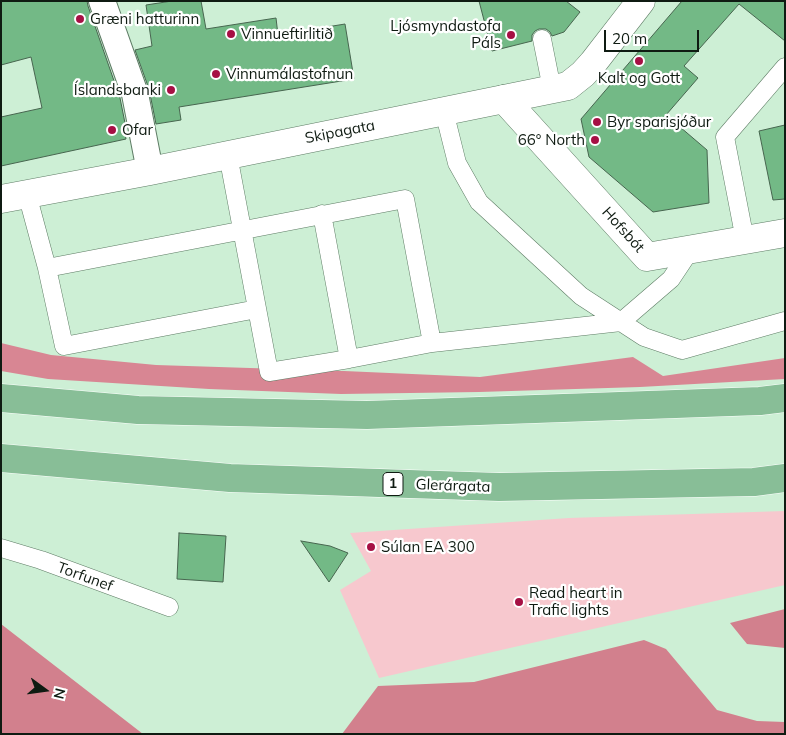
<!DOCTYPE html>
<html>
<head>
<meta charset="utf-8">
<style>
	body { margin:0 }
	#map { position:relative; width:786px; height:735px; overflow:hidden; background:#cdefd5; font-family:Mulish,sans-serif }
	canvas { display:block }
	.frame { position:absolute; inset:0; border:2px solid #0f1b12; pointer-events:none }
	.north { position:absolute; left:20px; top:665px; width:50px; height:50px; -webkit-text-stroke:4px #fff; paint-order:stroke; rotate:104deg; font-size:14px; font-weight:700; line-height:20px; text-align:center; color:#0f1b12 }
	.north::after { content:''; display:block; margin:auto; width:18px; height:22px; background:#0f1b12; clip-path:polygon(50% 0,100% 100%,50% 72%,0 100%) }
	.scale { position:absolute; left:604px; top:30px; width:95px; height:22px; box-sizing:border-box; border:2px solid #0f1b12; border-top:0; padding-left:6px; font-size:15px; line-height:18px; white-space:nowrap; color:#0f1b12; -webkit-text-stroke:4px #fff; paint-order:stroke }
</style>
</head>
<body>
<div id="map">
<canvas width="786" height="735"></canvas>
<div class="frame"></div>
<div class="north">N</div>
<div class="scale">20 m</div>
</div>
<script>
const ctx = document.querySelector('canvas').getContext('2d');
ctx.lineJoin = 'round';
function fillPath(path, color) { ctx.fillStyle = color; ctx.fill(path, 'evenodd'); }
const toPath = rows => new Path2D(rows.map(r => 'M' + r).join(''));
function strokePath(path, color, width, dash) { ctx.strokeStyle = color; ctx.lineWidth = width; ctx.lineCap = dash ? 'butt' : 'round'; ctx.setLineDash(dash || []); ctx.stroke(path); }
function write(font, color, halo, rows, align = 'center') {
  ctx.font = font + ' Mulish,sans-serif'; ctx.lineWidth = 4.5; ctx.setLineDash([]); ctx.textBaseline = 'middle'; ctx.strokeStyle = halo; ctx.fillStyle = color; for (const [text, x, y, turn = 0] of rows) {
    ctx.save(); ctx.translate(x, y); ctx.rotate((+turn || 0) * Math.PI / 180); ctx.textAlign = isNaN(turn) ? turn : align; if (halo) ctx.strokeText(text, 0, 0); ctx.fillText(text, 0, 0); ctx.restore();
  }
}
fillPath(toPath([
	[785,511,785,585,379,678,340,590,371,571,350,533,569,518]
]), '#f7c8ce');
fillPath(toPath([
	[1,343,51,355,156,365,344,371,480,377,633,357,663,376,785,358,785,379,640,387,479,392,341,394,209,389,48,379,1,371]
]), '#d88693');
fillPath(toPath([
	[785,609,785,648,747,644,730,623],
	[1,624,143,734,1,734],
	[644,640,666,649,717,710,757,721,785,722,785,734,342,734,378,686,474,682]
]), '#d2808d');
const building = toPath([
	[1,1,87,1,88,6,120,98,126,128,124,129,126,139,1,166,1,117,42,108,31,57,1,65,1,1],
	[172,1,201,1,206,29,276,18,278,35,345,24,354,79,179,107,181,120,156,124,149,89,135,50,152,46,146,5,172,1],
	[479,1,566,1,580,12,564,32,552,36,550,32,546,29,539,29,535,31,532,35,532,41,492,51,479,1],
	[682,1,785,1,785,41,739,4,684,66,698,78,666,115,707,150,709,203,653,212,589,157,581,119,682,1],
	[785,125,785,199,773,200,759,131,785,125],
	[179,533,226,536,223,582,177,579,179,533],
	[301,541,330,546,348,553,329,582,301,541]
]);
fillPath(building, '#73b986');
strokePath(building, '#47654f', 1);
const service = toPath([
	[542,39,552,89],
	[444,111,457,163,479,202,581,296,644,337,682,350,785,321],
	[228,155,269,372,349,359,432,343,621,322,671,279,691,249],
	[27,194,47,268,64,346,257,309],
	[322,214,349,359],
	[745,240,725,137,785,67],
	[47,268,405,199,432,343],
	[1,548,41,560,169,607]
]);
const pedestrian = toPath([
	[102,1,135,94,150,171]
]);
const minor = toPath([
	[504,99,647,257,785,233]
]);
const tertiary = toPath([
	[1,199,150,171,568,86,583,74,593,63,641,1]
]);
const trunk = toPath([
	[1,398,138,410,367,415,760,401,785,398],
	[1,458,230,478,499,487,754,482,785,478]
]);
strokePath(service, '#5e7c65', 19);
strokePath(pedestrian, '#5e7c65', 28);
strokePath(minor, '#5e7c65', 29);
strokePath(tertiary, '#5e7c65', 29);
strokePath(trunk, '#fff', 29);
strokePath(service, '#fff', 18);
strokePath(pedestrian, '#fff', 26);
strokePath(minor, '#fff', 28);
strokePath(tertiary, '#fff', 28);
strokePath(trunk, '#88be97', 28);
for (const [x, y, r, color] of [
	[80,19,5,"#a61044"],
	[231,34,5,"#a61044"],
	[511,35,5,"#a61044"],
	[639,61,5,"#a61044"],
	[216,74,5,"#a61044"],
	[171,90,5,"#a61044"],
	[597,122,5,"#a61044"],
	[112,130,5,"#a61044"],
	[595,140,5,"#a61044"],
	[371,547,5,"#a61044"],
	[519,602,5,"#a61044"]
]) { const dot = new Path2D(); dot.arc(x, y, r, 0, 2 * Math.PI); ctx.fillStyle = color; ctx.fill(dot); strokePath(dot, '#fff', 2); }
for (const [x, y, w] of [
	[393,484,20]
]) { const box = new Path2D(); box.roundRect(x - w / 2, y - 11.5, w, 23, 4); ctx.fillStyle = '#fff'; ctx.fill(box); strokePath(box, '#0f1b12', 1); }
write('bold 14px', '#0f1b12', null, [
	["1",393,484]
]);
write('15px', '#0f1b12', '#fff', [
	["Græni hatturinn",90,19],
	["Ljósmyndastofa",501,26,"right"],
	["Páls",501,43,"right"],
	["Vinnueftirlitið",241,34],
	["Vinnumálastofnun",226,74],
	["Kalt og Gott",639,78,"center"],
	["Íslandsbanki",161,90,"right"],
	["Byr sparisjóður",607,122],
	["Ofar",122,130],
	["66° North",585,140,"right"],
	["Súlan EA 300",381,547],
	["Read heart in",529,593],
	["Trafic lights",529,610]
], 'left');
write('15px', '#0f1b12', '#fff', [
	["Skipagata",340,132,-11],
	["Hofsbót",623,230,48],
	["Glerárgata",453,486,2],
	["Torfunef",85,577,20]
]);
</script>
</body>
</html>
